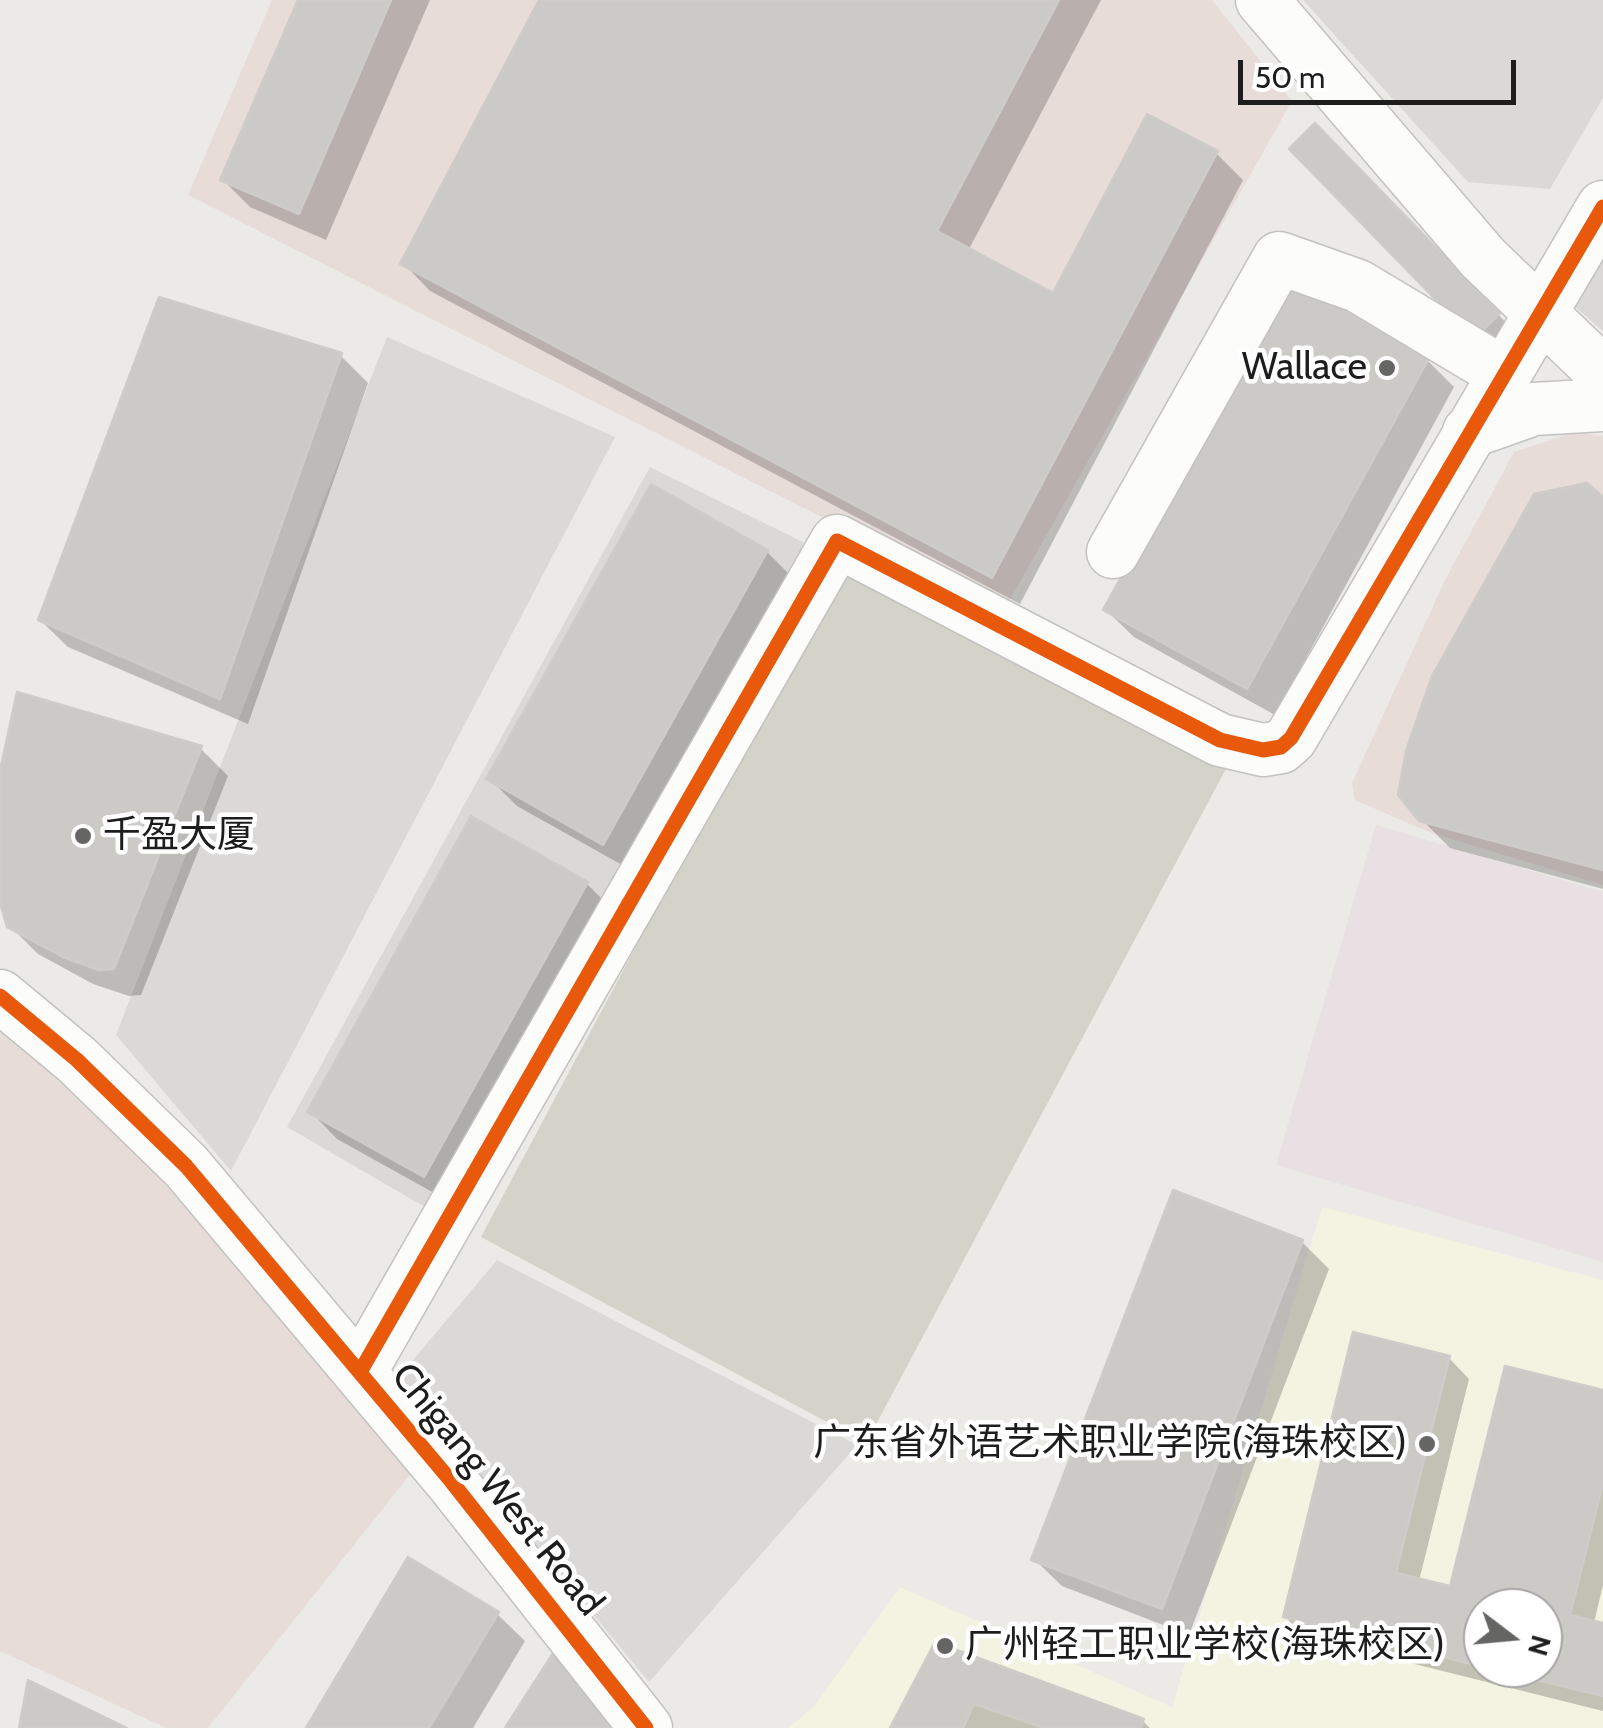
<!DOCTYPE html>
<html>
<head>
<meta charset="utf-8">
<style>
	body { margin:0 }
	#map { position:relative; width:1603px; height:1728px; overflow:hidden; background:#ebeae6; font-family:Cabin,sans-serif }
	canvas { display:block }
	.north { position:absolute; left:1463px; top:1588px; width:100px; height:100px; box-sizing:border-box; background:#fff; border:2px solid #a5a5a5; border-radius:50%; rotate:106deg; font-size:28px; font-weight:700; line-height:40px; text-align:center; color:#1d1d1d }
	.north::after { content:''; display:block; margin:auto; width:35px; height:45px; background:#656563; clip-path:polygon(50% 0,100% 100%,50% 72%,0 100%) }
	.scale { position:absolute; left:1238px; top:60px; width:278px; height:45px; box-sizing:border-box; border:5px solid #1d1d1d; border-top:0; padding-left:12px; font-size:30px; line-height:35px; white-space:nowrap; color:#1d1d1d; -webkit-text-stroke:8px #fff; paint-order:stroke }
</style>
</head>
<body>
<div id="map">
<canvas width="1603" height="1728"></canvas>
<div class="north">N</div>
<div class="scale">50 m</div>
</div>
<script>
const ctx = document.querySelector('canvas').getContext('2d');
ctx.lineJoin = 'round';
function fillPath(path, color) { ctx.fillStyle = color; ctx.fill(path, 'evenodd'); }
const toPath = rows => new Path2D(rows.map(r => 'M' + r).join(''));
function strokePath(path, color, width, dash) { ctx.strokeStyle = color; ctx.lineWidth = width; ctx.lineCap = dash ? 'butt' : 'round'; ctx.setLineDash(dash || []); ctx.stroke(path); }
function write(font, color, halo, rows, align = 'center') {
  ctx.font = font + ' Cabin,"Noto Sans SC",sans-serif'; ctx.lineWidth = 9; ctx.setLineDash([]); ctx.textBaseline = 'middle'; ctx.strokeStyle = halo; ctx.fillStyle = color; for (const [text, x, y, turn = 0] of rows) {
    ctx.save(); ctx.translate(x, y); ctx.rotate((+turn || 0) * Math.PI / 180); ctx.textAlign = isNaN(turn) ? turn : align; if (halo) ctx.strokeText(text, 0, 0); ctx.fillText(text, 0, 0); ctx.restore();
  }
}
fillPath(toPath([
	[1303,0,1603,0,1603,98,1550,189,1468,182],
	[1603,254,1603,331,1572,304],
	[387,337,615,437,231,1171,116,1035],
	[650,467,815,548,437,1214,287,1127],
	[497,1260,857,1445,649,1682,398,1378]
]), '#dad9d7');
fillPath(toPath([
	[272,0,1212,0,1292,101,1004,610,188,195],
	[1575,432,1603,436,1603,885,1431,833,1355,800,1352,783,1445,580,1514,452],
	[0,1020,65,1067,412,1472,208,1728,166,1728,0,1651]
]), '#e8dcd9');
fillPath(toPath([
	[1376,825,1603,892,1603,1262,1276,1165]
]), '#e8e0e3');
fillPath(toPath([
	[1322,1207,1603,1280,1603,1728,789,1728,815,1705,900,1587,1172,1707],
	[1483,1608,1543,1608,1543,1668,1483,1668]
]), '#f3f3e2');
fillPath(toPath([
	[842,560,1227,767,866,1443,481,1237]
]), '#d3d3c9');
fillPath(toPath([
	[300,0,430,0,326,240,250,207,223,180],
	[542,0,1101,0,968,251,1054,296,1216,153,1243,180,1020,604,430,291,403,263],
	[1315,127,1518,335,1496,358],
	[341,356,368,383,248,724,68,647,40,620],
	[1427,360,1454,387,1275,715,1134,637,1106,610],
	[1603,501,1603,889,1450,848,1421,819],
	[767,552,794,579,631,870,517,806,490,779],
	[201,749,228,776,141,995,129,996,93,984,38,954,10,926,0,893,0,783],
	[587,884,614,911,452,1203,337,1139,310,1111],
	[1302,1242,1329,1269,1189,1635,1062,1586,1034,1559],
	[1449,1358,1469,1379,1419,1581,1452,1589,1603,1393,1603,1585,1594,1623,1603,1625,1603,1711,1306,1637,1285,1617],
	[1483,1608,1543,1608,1543,1668,1483,1668],
	[497,1614,525,1641,473,1728,309,1728],
	[937,1645,1143,1721,1150,1728,893,1728]
]), '#0003');
const building = toPath([
	[298,0,391,0,299,214,220,180,298,0],
	[539,0,1059,0,937,231,1053,293,1147,114,1218,151,992,578,400,264,539,0],
	[1315,123,1500,313,1474,339,1289,149,1315,123],
	[1285,278,1429,358,1247,689,1103,610,1285,278],
	[159,297,342,353,220,699,38,620,159,297],
	[1587,483,1603,497,1603,870,1419,821,1398,795,1406,751,1432,676,1534,494,1587,483],
	[651,484,768,550,603,845,486,779,651,484],
	[17,692,202,746,114,969,99,970,63,957,7,927,0,902,0,771,17,692],
	[471,816,588,882,424,1177,307,1112,471,816],
	[1173,1190,1303,1240,1162,1609,1031,1560,1173,1190],
	[1353,1332,1450,1356,1396,1573,1450,1586,1505,1366,1603,1390,1603,1483,1570,1615,1603,1623,1603,1696,1488,1668,1543,1668,1543,1608,1483,1608,1483,1667,1283,1617,1353,1332],
	[408,1557,499,1612,429,1728,306,1728,408,1557],
	[935,1642,1144,1719,1140,1728,1044,1728,974,1704,963,1728,890,1728,935,1642],
	[557,1647,625,1728,505,1728,557,1647],
	[28,1680,127,1728,19,1728,28,1680]
]);
fillPath(building, '#cccac7');
strokePath(building, '#ceccc8', 2.5);
const minor = toPath([
	[1262,0,1483,258,1603,373],
	[1469,432,1534,409,1603,405],
	[1113,552,1279,258,1358,286,1503,373],
	[0,996,77,1060,186,1166,451,1481,646,1728],
	[360,1372,837,541,1220,740,1263,750,1281,747,1291,738,1603,207]
]);
strokePath(minor, '#c2c2c0', 55);
strokePath(minor, '#fcfcfb', 52);
strokePath(toPath([
	[0,996,77,1060,186,1166,451,1481,646,1728],
	[360,1372,837,541,1220,740,1263,750,1281,747,1291,738,1603,207]
]), '#e8590c', 15);
for (const [x, y, r, color] of [
	[1387,368,10,"#656563"],
	[83,836,10,"#656563"],
	[1427,1444,10,"#656563"],
	[945,1646,10,"#656563"]
]) { const dot = new Path2D(); dot.arc(x, y, r, 0, 2 * Math.PI); ctx.fillStyle = color; ctx.fill(dot); strokePath(dot, '#fff', 4); }
write('38px', '#1d1d1d', '#fff', [
	["Wallace",1367,368],
	["千盈大厦",103,836,"left"],
	["广东省外语艺术职业学院(海珠校区)",1407,1444],
	["广州轻工职业学校(海珠校区)",965,1646,"left"]
], 'right');
write('38px', '#1d1d1d', '#fff', [
	["Chigang West Road",497,1490,51]
]);
</script>
</body>
</html>
